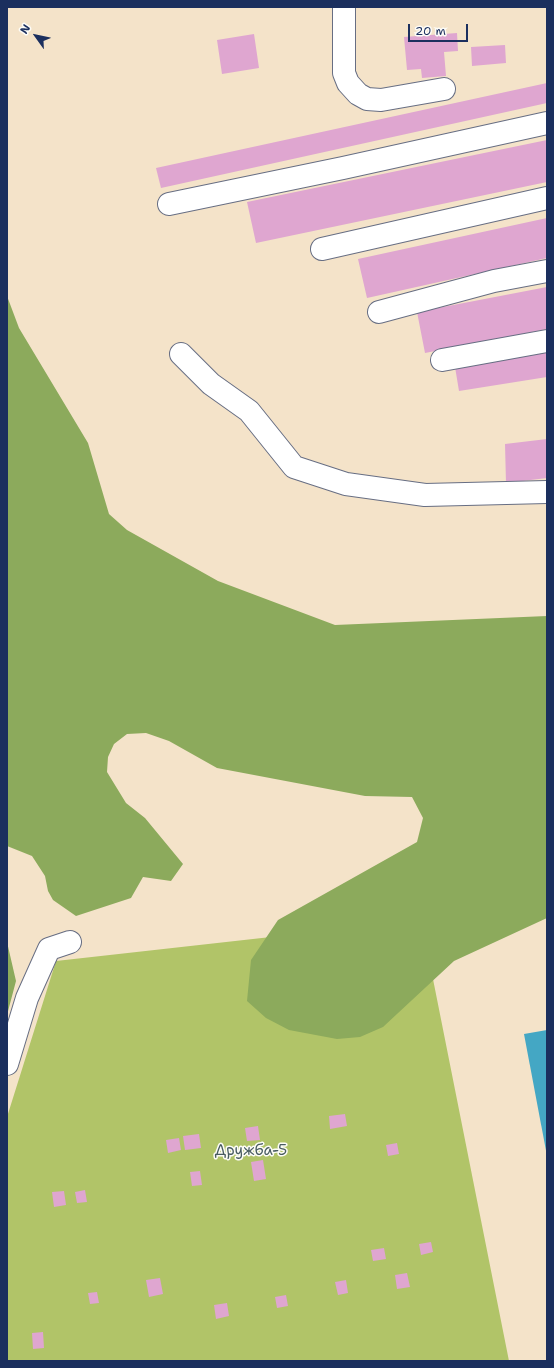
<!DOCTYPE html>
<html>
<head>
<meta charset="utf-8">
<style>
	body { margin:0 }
	#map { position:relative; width:554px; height:1368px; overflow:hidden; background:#f4e3c9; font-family:"Shantell Sans",sans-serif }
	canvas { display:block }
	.frame { position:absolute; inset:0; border:8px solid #1b2f5e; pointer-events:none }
	.north { position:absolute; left:16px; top:16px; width:40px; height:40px; -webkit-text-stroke:3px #fdfcf7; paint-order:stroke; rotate:303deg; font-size:11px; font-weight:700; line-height:16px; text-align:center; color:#1b2f5e }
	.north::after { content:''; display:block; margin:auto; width:14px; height:18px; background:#1b2f5e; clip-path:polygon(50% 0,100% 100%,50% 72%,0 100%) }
	.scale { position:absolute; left:408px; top:24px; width:60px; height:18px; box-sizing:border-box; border:2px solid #1b2f5e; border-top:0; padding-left:5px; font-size:12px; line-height:14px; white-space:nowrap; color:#1b2f5e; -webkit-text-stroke:3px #fdfcf7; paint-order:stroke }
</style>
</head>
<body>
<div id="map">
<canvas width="554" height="1368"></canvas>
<div class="frame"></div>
<div class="north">N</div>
<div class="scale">20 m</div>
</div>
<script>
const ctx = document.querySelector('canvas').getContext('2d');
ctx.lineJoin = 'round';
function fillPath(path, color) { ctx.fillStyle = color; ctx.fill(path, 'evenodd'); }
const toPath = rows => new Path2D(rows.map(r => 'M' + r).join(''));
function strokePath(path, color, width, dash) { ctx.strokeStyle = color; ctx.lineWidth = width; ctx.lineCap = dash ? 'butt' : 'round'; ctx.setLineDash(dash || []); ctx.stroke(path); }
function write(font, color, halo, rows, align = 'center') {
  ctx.font = font + ' "Shantell Sans",sans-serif'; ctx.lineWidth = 3; ctx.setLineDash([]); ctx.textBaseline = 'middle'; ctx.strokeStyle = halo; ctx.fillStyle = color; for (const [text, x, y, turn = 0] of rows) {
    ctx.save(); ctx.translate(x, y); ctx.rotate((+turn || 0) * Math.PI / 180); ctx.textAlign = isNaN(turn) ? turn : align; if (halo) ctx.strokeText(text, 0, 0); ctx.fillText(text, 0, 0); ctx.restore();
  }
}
fillPath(toPath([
	[432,919,429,959,509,1361,7,1361,7,1117,56,961]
]), '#b1c468');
fillPath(toPath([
	[7,296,19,328,88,443,109,514,127,530,218,581,335,625,547,616,547,918,454,961,383,1027,360,1037,337,1039,289,1030,266,1018,247,1001,251,960,278,920,417,842,423,818,412,797,365,796,217,768,169,741,146,733,127,734,114,744,108,757,107,772,126,803,145,818,183,864,171,881,143,877,131,898,76,916,53,900,48,891,45,876,32,856,7,846],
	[7,942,16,981,7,1015]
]), '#8caa5c');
fillPath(toPath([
	[547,1030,547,1156,524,1034]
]), '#44a7c4');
fillPath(toPath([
	[457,33,458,51,444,52,446,76,422,78,421,69,407,70,404,37],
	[254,34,259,68,222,74,217,40],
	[505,45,506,63,472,66,471,47],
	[547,83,547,103,161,188,156,168],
	[547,140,547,182,256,243,247,202],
	[547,218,547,258,367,298,358,259],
	[547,287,547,329,425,353,417,312],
	[547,352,547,377,459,391,455,367],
	[547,439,547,478,506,483,505,444],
	[345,1114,347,1126,330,1129,329,1116],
	[258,1126,260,1140,247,1141,245,1128],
	[199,1134,201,1148,185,1150,183,1136],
	[179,1138,181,1150,168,1153,166,1140],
	[397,1143,399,1154,388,1156,386,1145],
	[263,1160,266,1179,254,1181,251,1162],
	[200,1171,202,1185,192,1186,190,1172],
	[85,1190,87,1202,77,1203,75,1192],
	[64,1191,66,1205,54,1207,52,1192],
	[431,1242,433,1252,421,1255,419,1244],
	[384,1248,386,1259,373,1261,371,1250],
	[407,1273,410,1287,397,1289,395,1275],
	[160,1278,163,1294,149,1297,146,1280],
	[346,1280,348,1293,338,1295,335,1282],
	[97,1292,99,1303,90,1304,88,1293],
	[286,1295,288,1306,277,1308,275,1297],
	[227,1303,229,1316,216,1319,214,1305],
	[43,1332,44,1348,33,1349,32,1333]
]), '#dfa6d0');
const minor = toPath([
	[344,7,344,73,348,83,358,94,367,99,381,100,444,89],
	[169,204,343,168,547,123],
	[322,249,547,198],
	[379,312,494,281,547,271],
	[181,354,211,384,249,411,294,467,346,484,425,495,547,492],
	[442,360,547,341],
	[7,1064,27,998,49,949,70,942]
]);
strokePath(minor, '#676e83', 24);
strokePath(minor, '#fff', 22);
write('15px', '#485c61', '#fdfcf7', [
	["Дружба-5",251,1151]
]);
</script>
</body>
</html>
